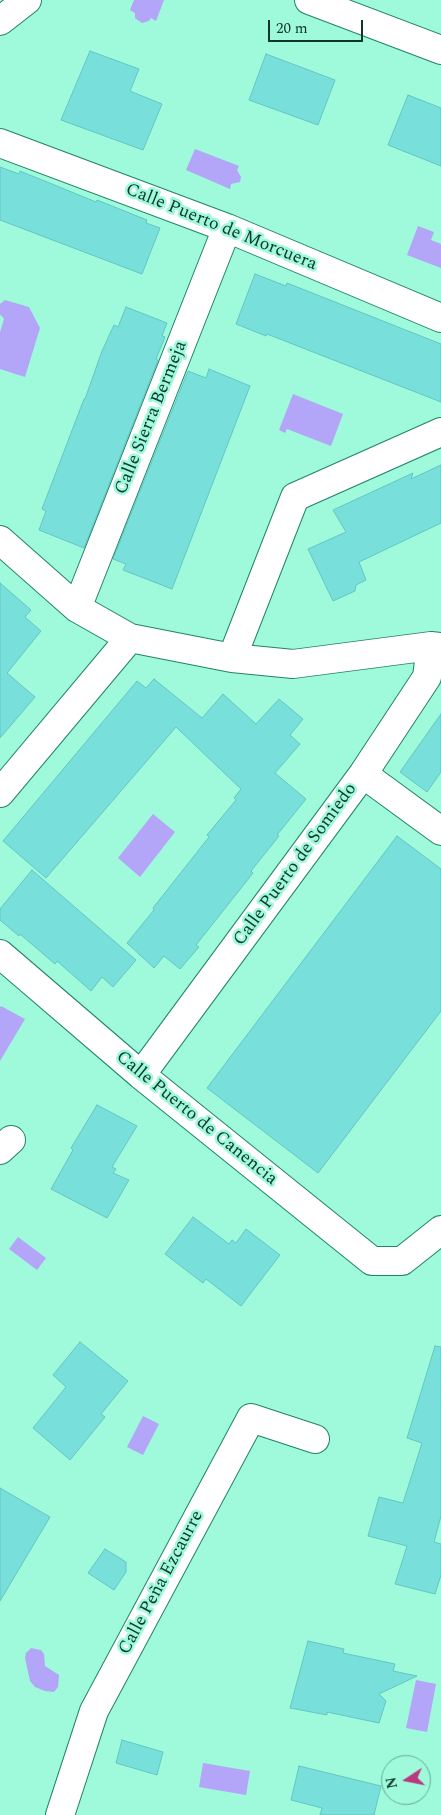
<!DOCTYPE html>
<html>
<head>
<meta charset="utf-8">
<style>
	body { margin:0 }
	#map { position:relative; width:441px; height:1815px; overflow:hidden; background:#9ff9db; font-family:Spectral,serif }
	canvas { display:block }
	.north { position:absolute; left:381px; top:1755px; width:50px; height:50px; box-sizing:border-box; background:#9ff9db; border:1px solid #66ab95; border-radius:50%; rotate:259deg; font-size:14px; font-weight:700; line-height:20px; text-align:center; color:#10372c }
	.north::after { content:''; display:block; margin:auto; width:18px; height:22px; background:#bb387f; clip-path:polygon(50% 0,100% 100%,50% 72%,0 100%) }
	.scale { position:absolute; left:268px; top:20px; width:95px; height:22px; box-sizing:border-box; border:2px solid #10372c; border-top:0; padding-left:6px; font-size:15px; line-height:18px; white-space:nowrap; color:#10372c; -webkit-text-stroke:4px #9ff9db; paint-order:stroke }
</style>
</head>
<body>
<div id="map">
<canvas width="441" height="1815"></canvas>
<div class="north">N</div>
<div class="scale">20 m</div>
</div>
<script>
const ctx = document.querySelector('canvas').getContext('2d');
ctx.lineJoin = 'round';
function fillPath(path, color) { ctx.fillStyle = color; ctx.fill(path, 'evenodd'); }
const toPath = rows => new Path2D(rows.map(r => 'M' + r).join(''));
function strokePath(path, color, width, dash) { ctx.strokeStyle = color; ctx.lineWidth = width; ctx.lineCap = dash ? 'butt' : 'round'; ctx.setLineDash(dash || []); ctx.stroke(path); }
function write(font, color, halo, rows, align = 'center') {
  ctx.font = font + ' Spectral,serif'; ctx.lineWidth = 5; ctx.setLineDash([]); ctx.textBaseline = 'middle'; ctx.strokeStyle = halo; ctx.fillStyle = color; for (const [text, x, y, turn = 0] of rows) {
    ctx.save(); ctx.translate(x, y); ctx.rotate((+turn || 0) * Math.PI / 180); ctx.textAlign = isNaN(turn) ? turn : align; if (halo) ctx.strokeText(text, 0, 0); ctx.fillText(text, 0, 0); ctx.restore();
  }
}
fillPath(toPath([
	[134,0,164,0,156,21,151,18,149,21,142,23,135,18,135,13,130,10],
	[195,149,239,166,237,170,241,177,240,182,231,184,230,189,186,170],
	[418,226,434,232,431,240,441,244,441,268,407,255],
	[5,300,29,307,40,328,25,377,0,369,0,332,4,319,1,315,0,316,0,304],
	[293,394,343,414,331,446,287,429,285,433,279,430],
	[153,814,175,832,140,877,118,858],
	[1,1006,25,1019,0,1061,0,1007],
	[18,1237,46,1258,37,1270,9,1249],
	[143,1416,159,1424,143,1455,127,1447],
	[31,1648,41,1650,44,1654,45,1666,59,1675,58,1687,54,1692,45,1691,35,1687,30,1681,25,1658,26,1653],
	[416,1680,436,1684,427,1732,406,1728],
	[203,1763,250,1771,246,1795,199,1787]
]), '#b3a5f8');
const building = toPath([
	[90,51,139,69,130,91,162,104,143,150,61,120,90,51],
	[266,54,335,80,318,125,249,100,266,54],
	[408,95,441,108,441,166,388,145,408,95],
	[0,167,19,174,20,171,96,202,97,200,147,220,146,223,160,228,142,274,0,220,0,167],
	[255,274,286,286,287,283,441,344,441,402,267,334,266,336,236,324,255,274],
	[126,307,167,323,162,336,165,337,156,359,158,360,84,548,39,530,46,511,42,509,84,399,85,399,102,351,114,325,118,327,126,307],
	[209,369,250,386,172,589,123,570,126,564,113,559,188,371,206,378,209,369],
	[441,465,441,523,359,562,366,580,356,585,355,591,333,601,308,549,346,532,333,510,413,473,411,479,441,465],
	[0,583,31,610,25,617,41,631,7,673,35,697,0,738,0,583],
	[154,679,202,718,223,694,256,724,279,699,303,719,290,735,300,744,275,773,306,799,277,835,279,836,251,871,253,873,196,945,199,947,180,969,164,956,154,968,127,943,154,910,153,908,209,837,207,835,236,800,234,798,241,789,176,727,46,878,3,841,137,681,146,688,154,679],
	[441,714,441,772,427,792,400,772,441,714],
	[397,836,441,869,441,1011,318,1173,207,1088,397,836],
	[32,870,136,960,113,987,102,977,91,991,57,961,55,964,20,934,19,936,0,920,0,909,32,870],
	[97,1105,137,1126,112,1167,116,1169,113,1173,129,1180,107,1218,51,1189,73,1150,71,1148,97,1105],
	[193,1217,229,1244,232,1240,236,1243,246,1229,280,1255,241,1306,206,1279,203,1283,165,1254,193,1217],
	[80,1342,128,1381,101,1414,105,1417,70,1460,33,1428,66,1387,53,1375,80,1342],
	[435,1346,441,1347,441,1516,434,1542,441,1544,441,1575,435,1594,395,1584,407,1546,368,1536,379,1497,403,1503,422,1443,407,1438,435,1346],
	[0,1488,50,1517,0,1601,0,1488],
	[105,1549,126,1562,126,1572,114,1590,88,1573,105,1549],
	[308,1641,344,1649,343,1653,395,1664,393,1671,417,1676,379,1694,386,1701,379,1723,327,1712,327,1715,290,1708,308,1641],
	[122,1740,163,1752,157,1775,116,1763,122,1740],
	[299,1766,381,1786,374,1815,320,1815,322,1808,291,1800,299,1766]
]);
fillPath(building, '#79dfdb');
strokePath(building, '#61c7c3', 1);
const street = toPath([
	[309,0,441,50],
	[0,21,27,0],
	[0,143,227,228,441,318],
	[0,540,77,608,130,638,232,658,293,664,431,646,441,647],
	[77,608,227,228],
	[232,658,295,497,441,432],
	[363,774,441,831],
	[0,793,130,638],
	[0,954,141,1075,372,1261,402,1261,441,1230],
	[141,1075,363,774,427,677,431,646],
	[0,1150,11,1140],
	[60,1815,94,1711,251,1418,315,1439]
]);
strokePath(street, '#22836a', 30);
strokePath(street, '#fff', 28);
write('18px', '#10372c', '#9ff9db', [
	["Calle Puerto de Morcuera",221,228,22],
	["Calle Sierra Bermeja",152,418,-68],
	["Calle Puerto de Somiedo",296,865,-54],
	["Calle Puerto de Canencia",196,1119,39],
	["Calle Peña Ezcaurre",162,1583,-62]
]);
</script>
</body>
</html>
